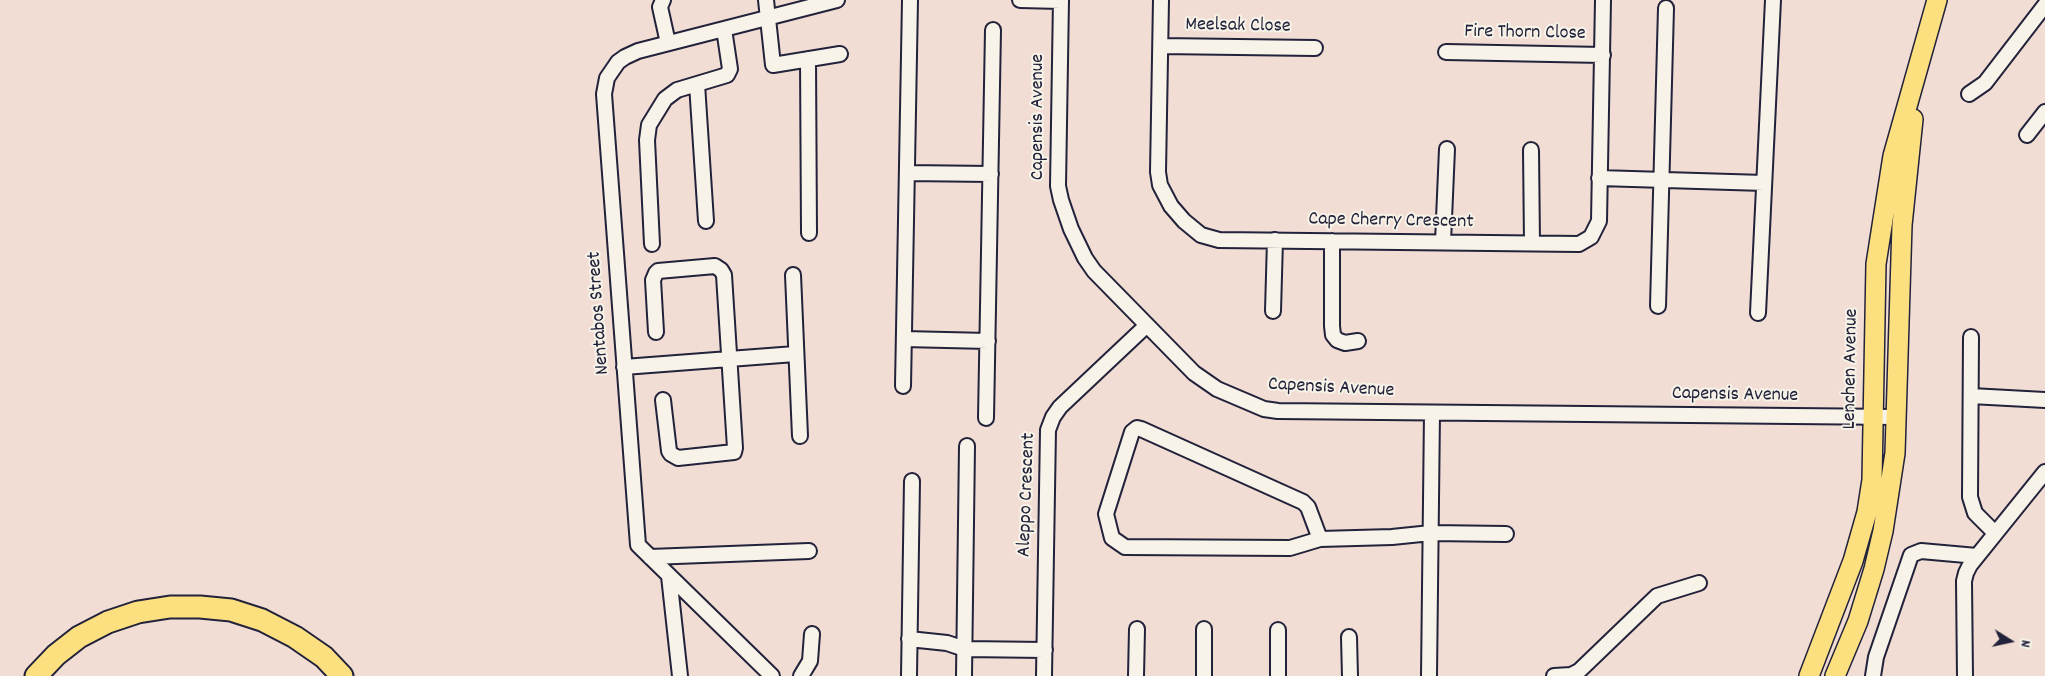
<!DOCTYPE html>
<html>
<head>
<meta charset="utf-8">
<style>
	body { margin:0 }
	#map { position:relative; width:2045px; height:676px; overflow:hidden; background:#f1ddd4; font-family:Dekko,sans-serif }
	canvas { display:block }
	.north { position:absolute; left:1985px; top:616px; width:50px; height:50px; -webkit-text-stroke:4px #f7f3e8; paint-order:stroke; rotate:100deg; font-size:14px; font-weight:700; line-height:20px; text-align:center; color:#22223b }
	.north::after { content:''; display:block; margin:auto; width:18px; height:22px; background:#22223b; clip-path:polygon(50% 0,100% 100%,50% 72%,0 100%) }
</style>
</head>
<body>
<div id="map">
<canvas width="2045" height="676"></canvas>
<div class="north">N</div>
</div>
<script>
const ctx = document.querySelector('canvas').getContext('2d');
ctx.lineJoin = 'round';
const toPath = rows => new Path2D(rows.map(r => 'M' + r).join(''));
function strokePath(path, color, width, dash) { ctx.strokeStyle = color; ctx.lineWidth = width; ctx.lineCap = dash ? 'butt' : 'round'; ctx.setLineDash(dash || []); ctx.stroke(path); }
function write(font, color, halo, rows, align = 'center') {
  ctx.font = font + ' Dekko,sans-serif'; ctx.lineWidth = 4; ctx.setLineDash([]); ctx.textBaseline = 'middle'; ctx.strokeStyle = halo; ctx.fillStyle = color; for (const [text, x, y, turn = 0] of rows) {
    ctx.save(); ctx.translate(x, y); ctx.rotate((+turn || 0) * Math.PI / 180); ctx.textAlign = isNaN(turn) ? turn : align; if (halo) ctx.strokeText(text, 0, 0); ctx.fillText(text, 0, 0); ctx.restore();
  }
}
const minor = toPath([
	[663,0,660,7,668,43],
	[766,0,773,65,840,54],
	[1020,0,1061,1],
	[1061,0,1058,186,1061,200,1071,229,1085,258,1094,271,1194,373,1217,389,1264,409,1278,411,1896,417],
	[1161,0,1158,172,1160,185,1171,206,1184,221,1201,235,1219,240,1579,244,1591,237,1599,221,1603,0],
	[1161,46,1315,48],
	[1446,52,1603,55],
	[808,59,809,233],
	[697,84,706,221],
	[1969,94,1985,83,2045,5],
	[2027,135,2045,112],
	[1531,150,1532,243],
	[907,173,991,174],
	[1599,178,1764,183],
	[1332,241,1332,326,1333,335,1337,340,1345,343,1358,341],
	[1443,242,1447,149],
	[652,244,647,140,649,125,665,99,677,90,727,75,730,69,724,29],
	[793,275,800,436],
	[1658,306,1666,8],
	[1273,311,1275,240],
	[1758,313,1773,0],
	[656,332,653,280,656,273,658,271,715,266,721,270,724,275,735,448,734,452,678,458,671,454,669,451,663,400],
	[1971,337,1970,497,1975,513,1995,533],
	[904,339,988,341],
	[624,367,795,354],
	[903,386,910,0],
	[1971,396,2045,400],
	[986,418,993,30],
	[1320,539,1308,507,1303,502,1141,429,1137,428,1132,432,1106,514,1112,538,1125,547,1290,548,1320,539,1392,537,1431,533,1506,534],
	[650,557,809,551],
	[669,576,680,676],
	[1349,637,1350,676],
	[909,639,947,643,965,649,1045,650],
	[772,676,638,545,604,94,607,78,618,62,625,57,638,51,837,0],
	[801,676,810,661,812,634],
	[909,676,912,481],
	[964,676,967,446],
	[1044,676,1048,430,1053,417,1060,407,1147,325],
	[1136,676,1137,629],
	[1204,676,1204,629],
	[1278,676,1278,630],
	[1429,676,1432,413],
	[1554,676,1571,675,1579,671,1657,596,1699,583],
	[1873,676,1876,657,1911,555,1921,551,1977,556],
	[1965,676,1964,581,1966,573,1970,565,2045,472]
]);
const major = toPath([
	[1809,676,1853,561,1867,512,1872,480,1876,264,1893,156,1937,0],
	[1835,676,1858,621,1874,569,1883,531,1895,453,1902,225,1913,119]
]);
const highway = toPath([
	[36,676,56,655,79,637,108,622,138,612,170,607,200,607,231,610,262,620,295,637,324,657,342,676]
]);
strokePath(minor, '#22223b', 18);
strokePath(major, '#22223b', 22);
strokePath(highway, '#22223b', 25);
strokePath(minor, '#f7f3e8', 14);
strokePath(major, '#fce080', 19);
strokePath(highway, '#fce080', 21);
write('20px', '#22223b', '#f7f3e8', [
	["Meelsak Close",1238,27,1],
	["Fire Thorn Close",1525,34,1],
	["Capensis Avenue",1039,117,-90],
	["Cape Cherry Crescent",1391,222,1],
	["Nentabos Street",600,313,-94],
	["Lenchen Avenue",1852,369,-89],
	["Capensis Avenue",1331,389,3],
	["Capensis Avenue",1735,396,1],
	["Aleppo Crescent",1028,495,-88]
]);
</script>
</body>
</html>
